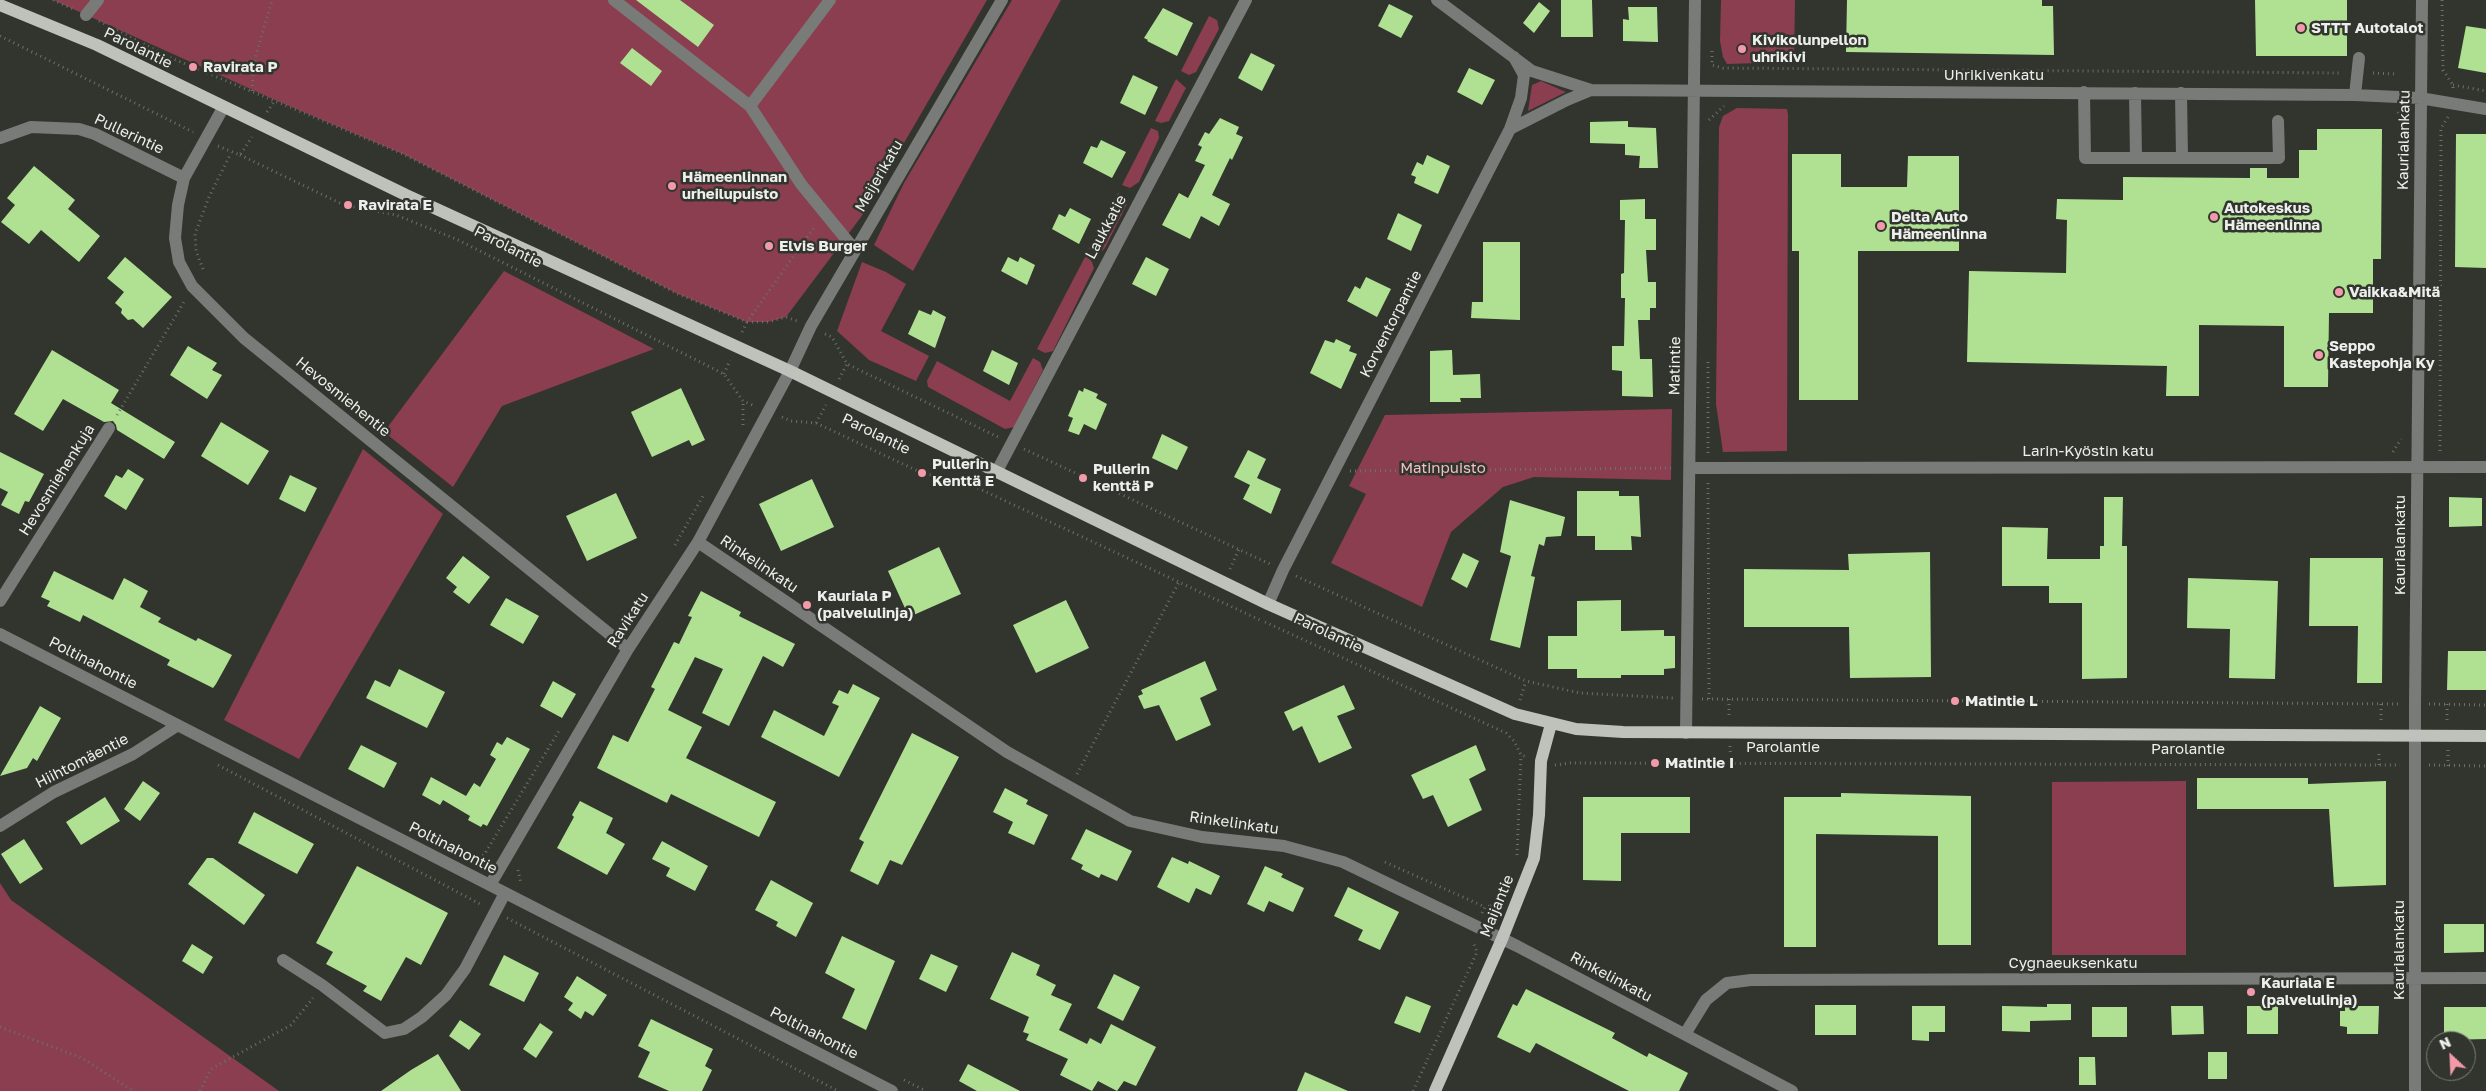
<!DOCTYPE html>
<html>
<head>
<meta charset="utf-8">
<style>
	body { margin:0 }
	#map { position:relative; width:2486px; height:1091px; overflow:hidden; background:#31352e; font-family:"Golos Text",sans-serif }
	canvas { display:block }
	.north { position:absolute; left:2426px; top:1031px; width:50px; height:50px; box-sizing:border-box; background:#31352e; border:1px solid #7c7f7a; border-radius:50%; rotate:335deg; font-size:14px; font-weight:700; line-height:20px; text-align:center; color:#ecefeb }
	.north::after { content:''; display:block; margin:auto; width:18px; height:22px; background:#f39aaa; clip-path:polygon(50% 0,100% 100%,50% 72%,0 100%) }
</style>
</head>
<body>
<div id="map">
<canvas width="2486" height="1091"></canvas>
<div class="north">N</div>
</div>
<script>
const ctx = document.querySelector('canvas').getContext('2d');
ctx.lineJoin = 'round';
function fillPath(path, color) { ctx.fillStyle = color; ctx.fill(path, 'evenodd'); }
const toPath = rows => new Path2D(rows.map(r => 'M' + r).join(''));
function strokePath(path, color, width, dash) { ctx.strokeStyle = color; ctx.lineWidth = width; ctx.lineCap = dash ? 'butt' : 'round'; ctx.setLineDash(dash || []); ctx.stroke(path); }
function write(font, color, halo, rows, align = 'center') {
  ctx.font = font + ' "Golos Text",sans-serif'; ctx.lineWidth = 5; ctx.setLineDash([]); ctx.textBaseline = 'middle'; ctx.strokeStyle = halo; ctx.fillStyle = color; for (const [text, x, y, turn = 0] of rows) {
    ctx.save(); ctx.translate(x, y); ctx.rotate((+turn || 0) * Math.PI / 180); ctx.textAlign = isNaN(turn) ? turn : align; if (halo) ctx.strokeText(text, 0, 0); ctx.fillText(text, 0, 0); ctx.restore();
  }
}
fillPath(toPath([
	[53,0,987,0,861,217,786,317,768,322,747,322,678,294,403,154,275,100],
	[1012,0,1061,0,913,271,874,245,904,183],
	[1721,0,1795,0,1794,62,1727,64,1723,57,1720,41],
	[1209,16,1217,20,1219,29,1196,72,1189,75,1181,71],
	[1176,79,1186,88,1169,121,1161,123,1155,121],
	[1541,81,1566,92,1528,111,1532,85],
	[1737,108,1787,109,1788,115,1787,451,1723,452,1716,404,1719,127,1723,116],
	[1151,128,1158,131,1159,138,1139,182,1130,188,1122,185],
	[1118,193,1126,199,1127,204,1105,248,1102,251,1089,249],
	[1086,255,1092,262,1094,268,1053,351,1045,353,1037,349],
	[862,262,886,272,906,284,881,331,929,356,916,381,869,360,837,331],
	[504,271,654,349,502,406,453,487,384,432],
	[1033,358,1040,362,1043,370,1014,427,1005,429,928,387,927,381,937,361,1010,401],
	[1672,409,1671,480,1534,477,1503,487,1451,532,1422,607,1331,563,1366,494,1349,486,1385,415],
	[363,449,443,514,299,759,224,720],
	[2186,781,2186,955,2052,955,2052,782],
	[0,883,11,900,279,1091,0,1091]
]), '#8a3e4f');
fillPath(toPath([
	[636,0,680,0,714,25,698,47],
	[1561,0,1592,0,1593,37,1561,37],
	[1847,0,2042,0,2042,6,2053,6,2054,55,1846,52],
	[2255,0,2347,0,2347,56,2256,56],
	[1539,2,1550,11,1534,33,1523,23],
	[1389,4,1413,16,1401,38,1378,26],
	[1628,7,1657,7,1658,42,1623,41,1623,19,1629,20],
	[1163,8,1193,23,1177,56,1147,41,1148,40,1144,38],
	[2466,26,2486,29,2486,73,2458,68],
	[632,48,662,71,651,86,620,63],
	[1251,53,1275,65,1262,91,1238,78],
	[1469,68,1495,80,1482,105,1457,92],
	[1133,75,1158,87,1145,115,1120,103],
	[1220,118,1239,127,1236,134,1243,137,1232,160,1230,158,1212,195,1230,204,1219,226,1201,216,1190,239,1162,225,1179,193,1188,198,1205,165,1195,161,1202,147,1198,145,1205,132,1209,134],
	[1628,121,1628,127,1656,128,1658,168,1639,168,1640,156,1625,155,1625,144,1590,143,1590,122],
	[2317,129,2382,129,2381,259,2373,259,2373,313,2329,313,2328,387,2284,387,2284,326,2199,325,2199,396,2166,396,2167,366,1967,362,1969,271,2066,273,2067,220,2056,219,2057,199,2123,200,2123,177,2250,178,2250,168,2267,168,2267,178,2299,178,2299,150,2317,150],
	[2456,134,2486,134,2486,268,2455,267],
	[1101,140,1126,152,1112,178,1083,163,1091,146,1097,148],
	[1792,154,1841,154,1841,187,1907,187,1908,156,1959,156,1959,251,1858,251,1858,400,1799,400,1799,251,1792,251],
	[1427,155,1450,166,1438,194,1414,183,1416,177,1411,175,1417,162,1423,165],
	[34,166,75,200,68,209,100,236,79,262,41,230,29,244,1,222,15,205,7,198],
	[1645,199,1645,219,1656,219,1656,250,1646,250,1648,282,1656,282,1656,308,1650,308,1650,320,1638,320,1640,359,1652,359,1653,397,1622,396,1622,371,1612,370,1612,346,1624,346,1625,298,1621,298,1621,274,1624,273,1625,220,1620,220,1620,200],
	[1070,208,1091,219,1079,244,1052,229,1059,214,1065,217],
	[1398,213,1422,225,1411,251,1387,239],
	[1483,242,1520,242,1520,320,1471,318,1472,302,1483,302],
	[125,257,172,297,143,328,133,319,128,320,121,313,122,309,115,303,124,292,107,278],
	[1008,257,1018,262,1020,257,1035,265,1027,285,1001,271],
	[1146,257,1169,269,1156,296,1132,284],
	[1366,277,1391,289,1377,317,1347,301,1355,286,1360,289],
	[919,310,931,315,933,310,946,317,935,348,908,334],
	[1336,339,1351,346,1349,351,1357,354,1341,389,1310,373,1325,340,1334,343],
	[188,346,217,363,212,370,222,375,207,399,170,375],
	[52,350,119,390,111,403,175,442,164,459,117,430,116,425,113,421,104,422,63,399,43,431,14,414],
	[992,350,1018,363,1009,385,983,371],
	[1452,350,1453,375,1480,374,1481,398,1460,398,1461,402,1430,402,1430,351],
	[681,388,705,440,692,446,689,440,652,457,631,412],
	[1084,388,1098,394,1096,398,1107,404,1096,430,1084,424,1079,435,1068,431,1073,418,1068,416,1079,390,1083,392],
	[221,422,269,451,248,485,201,456],
	[1162,434,1188,447,1177,470,1152,458],
	[1248,450,1266,459,1257,478,1281,489,1271,514,1243,499,1250,485,1234,477],
	[0,452,44,474,29,502,25,501,19,514,1,505,8,492,0,488],
	[128,469,144,479,126,510,104,496,116,475,122,478],
	[290,475,317,488,305,512,279,499],
	[812,479,834,527,781,551,759,504],
	[1577,491,1619,491,1619,496,1639,496,1641,537,1631,536,1632,550,1595,550,1595,536,1577,536],
	[616,493,637,538,587,561,566,516],
	[2104,497,2123,497,2122,546,2127,546,2127,678,2082,679,2082,603,2049,603,2049,586,2002,586,2002,527,2048,528,2047,559,2100,559,2100,546,2104,546],
	[2449,497,2482,498,2482,526,2449,527],
	[1510,500,1565,517,1561,536,1546,537,1544,546,1539,544,1531,576,1535,577,1520,648,1490,640,1511,556,1500,552],
	[939,547,961,594,909,617,888,571],
	[1930,552,1931,677,1850,678,1849,627,1744,627,1744,569,1849,570,1848,554],
	[1463,553,1479,561,1467,588,1451,579],
	[463,556,490,577,469,604,453,592,457,587,446,578],
	[2310,558,2383,558,2382,683,2357,683,2358,626,2309,626],
	[54,571,113,600,124,578,148,591,140,607,161,618,158,622,196,641,198,638,232,655,216,684,213,688,167,665,170,660,83,615,80,622,47,606,50,601,41,597],
	[2188,578,2278,581,2275,679,2229,678,2230,629,2187,628],
	[701,591,741,612,739,616,795,644,783,667,763,656,729,726,702,713,723,669,695,657,668,710,702,727,686,758,776,802,759,837,671,794,667,803,597,768,613,735,628,742,655,689,651,687,674,642,679,644,692,617,688,616],
	[506,598,539,616,523,644,490,625],
	[1066,600,1089,648,1036,673,1013,625],
	[1621,600,1621,631,1664,630,1664,636,1675,636,1675,668,1664,669,1664,675,1621,675,1621,678,1577,678,1577,669,1548,669,1548,636,1577,636,1577,601],
	[2448,651,2486,651,2486,690,2447,690],
	[1205,661,1217,690,1200,698,1211,725,1176,741,1159,705,1144,709,1138,696,1143,694,1141,690],
	[399,669,445,692,427,728,366,698,375,680,390,687],
	[553,681,576,694,562,718,540,706],
	[853,684,880,698,839,777,761,737,774,710,824,736,839,706,832,703,839,690,848,694],
	[1344,685,1355,709,1337,716,1352,748,1319,763,1302,726,1293,731,1284,712],
	[40,706,61,718,37,761,33,758,27,768,0,776],
	[912,733,959,757,902,865,890,860,878,885,850,871,864,842,859,839],
	[507,737,530,749,487,826,483,824,481,827,468,820,470,816,443,800,440,805,422,795,431,777,466,796,474,783,480,787,496,759,490,755,497,742,502,745],
	[361,745,397,763,384,788,348,769],
	[1476,745,1486,770,1469,779,1482,810,1448,827,1433,795,1423,799,1411,775],
	[2197,778,2308,778,2308,784,2386,781,2386,885,2334,887,2329,809,2197,809],
	[143,781,160,793,140,821,124,809],
	[1005,788,1028,800,1026,804,1048,815,1034,845,1008,833,1013,822,993,812],
	[1841,793,1971,796,1971,945,1938,945,1938,836,1816,834,1816,947,1784,947,1784,797,1841,797],
	[105,797,120,821,81,845,66,822],
	[1583,797,1690,797,1690,833,1621,833,1621,881,1583,880],
	[580,801,613,818,606,833,625,844,607,875,557,848,574,817,572,815],
	[254,812,314,844,297,874,238,843],
	[1086,829,1132,851,1117,881,1101,874,1099,878,1081,869,1083,865,1071,859],
	[24,839,43,869,20,884,1,854],
	[662,841,708,866,695,891,666,876,670,868,652,859],
	[1172,857,1188,864,1189,861,1220,876,1211,895,1196,888,1189,903,1157,887],
	[207,858,213,858,265,895,244,925,188,884],
	[357,866,448,913,421,965,406,957,381,1001,363,991,367,986,326,964,333,952,316,943],
	[1265,866,1283,874,1281,877,1304,888,1293,912,1269,901,1264,912,1247,904],
	[771,880,813,903,796,937,776,926,778,922,755,910],
	[1348,887,1399,912,1380,950,1358,940,1363,930,1334,916],
	[2444,924,2484,924,2484,952,2444,953],
	[842,936,895,961,866,1030,842,1018,855,989,825,973],
	[192,944,213,957,203,974,182,961],
	[1012,952,1040,965,1036,975,1056,985,1051,995,1072,1004,1059,1030,1087,1044,1090,1038,1101,1044,1111,1024,1156,1047,1136,1086,1124,1081,1117,1091,1098,1081,1092,1091,1060,1075,1068,1059,1026,1040,1029,1034,1023,1032,1029,1017,990,999],
	[931,954,958,966,946,992,919,979],
	[504,955,539,973,524,1002,489,985],
	[1114,974,1140,987,1123,1021,1097,1008],
	[577,976,607,995,593,1016,585,1011,581,1019,568,1010,573,1003,564,997],
	[1526,989,1615,1033,1612,1038,1647,1057,1649,1053,1688,1073,1679,1091,1629,1091,1536,1043,1530,1053,1497,1037,1513,1004,1517,1006],
	[1406,996,1431,1006,1420,1033,1394,1023],
	[2047,1004,2071,1004,2071,1020,2030,1021,2030,1032,2002,1031,2002,1006,2047,1007],
	[1815,1005,1856,1005,1856,1035,1815,1035],
	[1912,1006,1945,1006,1945,1032,1929,1032,1929,1041,1912,1040],
	[2171,1006,2203,1006,2204,1034,2172,1035],
	[2247,1006,2278,1006,2278,1034,2247,1034],
	[2345,1006,2379,1006,2378,1034,2347,1034,2347,1027,2340,1026,2340,1011,2345,1011],
	[2092,1007,2127,1007,2127,1037,2092,1037],
	[2444,1007,2486,1007,2486,1039,2444,1040],
	[651,1019,713,1049,705,1066,712,1070,702,1091,669,1091,638,1077,650,1052,638,1046],
	[460,1020,481,1034,469,1050,449,1036],
	[540,1023,553,1032,536,1058,523,1049],
	[2208,1052,2227,1052,2227,1079,2208,1079],
	[438,1054,461,1091,381,1091,411,1070],
	[2079,1057,2095,1057,2096,1085,2079,1085],
	[968,1064,1020,1091,977,1091,959,1081],
	[1305,1072,1348,1091,1297,1091]
]), '#b0e193');
strokePath(toPath([
	[53,0,73,9],
	[2442,0,2443,70,2453,85,2453,89],
	[99,21,171,58,403,154,678,294,747,322,768,322,786,317,797,321],
	[0,36,193,132],
	[1712,51,1712,65,1723,68,2342,73],
	[2373,73,2397,74],
	[2453,85,2486,91],
	[252,91,254,62,272,0],
	[267,112,275,100],
	[2398,112,2405,123],
	[1709,120,1724,106],
	[218,146,240,155,252,137],
	[240,155,344,205,396,215,456,239,724,374,743,401,755,406],
	[203,269,196,251,195,234,209,197,231,153],
	[742,332,747,322,815,226],
	[825,334,832,337,847,364,998,437],
	[724,374,730,360],
	[839,379,847,364],
	[117,415,185,300],
	[782,417,791,421,816,423,922,473,967,483,1260,620],
	[816,423,826,405],
	[743,425,743,401],
	[1024,449,1270,564],
	[2440,451,2441,128,2448,117],
	[2393,452,2401,439],
	[1708,453,1708,362],
	[1350,471,1673,468],
	[1708,483,1709,699],
	[675,545,703,496],
	[1230,569,1239,549],
	[1296,576,1526,681,1580,693,1673,698],
	[1265,622,1506,733,1514,741,1521,755,1527,757],
	[1702,699,2400,704],
	[1729,699,1729,718],
	[1520,700,1526,681],
	[2429,704,2486,705],
	[2447,704,2447,721],
	[2381,720,2381,704],
	[1730,746,1731,763],
	[2448,750,2448,766],
	[218,765,482,905],
	[1555,765,1570,763,2400,765],
	[2379,765,2379,751],
	[2429,765,2486,766],
	[1077,774,1179,582],
	[1517,855,1521,755],
	[473,859,484,855,560,729],
	[1385,862,1485,907],
	[518,870,521,883],
	[1491,906,1497,900,1504,886],
	[1482,913,1485,907,1491,906,1498,909],
	[507,918,838,1091],
	[0,1027,82,1058,133,1091],
	[904,1080,926,1091],
	[200,1091,211,1069,291,1025,313,998],
	[1413,1091,1477,952,1473,942]
]), '#6c706a', 3, [1, 4]);
strokePath(toPath([
	[614,0,750,106],
	[830,0,750,106,801,184,855,250],
	[1437,0,1532,71,1591,90],
	[86,15,98,0],
	[2084,92,2085,158,2279,158,2278,121],
	[2135,93,2136,158],
	[2181,93,2182,158],
	[2355,95,2359,58],
	[223,108,184,178,178,205,175,238,179,262,192,286,244,338,628,649],
	[1510,129,1567,100,1591,90,2355,95,2420,98,2486,109],
	[0,138,31,127,79,129,95,134,184,178],
	[1690,468,2486,467],
	[997,471,1246,0],
	[698,542,1007,752,1130,821,1202,837,1284,846,1343,862,1517,946,1792,1091],
	[0,601,109,428],
	[1268,604,1283,570,1510,129,1521,98,1524,75,1514,57],
	[0,634,892,1091],
	[1686,733,1695,0],
	[0,826,54,792,133,754,178,725],
	[490,885,628,649,698,542,790,371,811,326,1002,0],
	[283,960,322,985,385,1033,404,1029,422,1017,446,995,465,969,505,893],
	[1685,1034,1706,1000,1727,983,1751,980,2486,978],
	[2415,1091,2415,704,2422,0]
]), '#797b78', 12);
strokePath(toPath([
	[0,5,97,45,406,195,790,371,1268,604,1515,714,1576,729,1623,732,2486,736],
	[1435,1091,1502,939,1534,858,1539,815,1541,761,1551,724]
]), '#bec2bb', 12);
for (const [x, y, r, color] of [
	[2301,28,5,"#f39aaa"],
	[1742,49,5,"#f39aaa"],
	[193,67,5,"#f39aaa"],
	[672,186,5,"#f39aaa"],
	[348,205,5,"#f39aaa"],
	[2214,217,5,"#f39aaa"],
	[1881,226,5,"#f39aaa"],
	[769,246,5,"#f39aaa"],
	[2339,292,5,"#f39aaa"],
	[2319,355,5,"#f39aaa"],
	[922,473,5,"#f39aaa"],
	[1083,478,5,"#f39aaa"],
	[807,605,5,"#f39aaa"],
	[1955,701,5,"#f39aaa"],
	[1655,763,5,"#f39aaa"],
	[2251,992,5,"#f39aaa"]
]) { const dot = new Path2D(); dot.arc(x, y, r, 0, 2 * Math.PI); ctx.fillStyle = color; ctx.fill(dot); strokePath(dot, '#31352e', 2); }
write('bold 15px', '#ecefeb', '#31352e', [
	["STTT Autotalot",2311,28],
	["Kivikolunpellon",1752,40],
	["uhrikivi",1752,57],
	["Ravirata P",203,67],
	["Hämeenlinnan",682,177],
	["urheilupuisto",682,194],
	["Ravirata E",358,205],
	["Autokeskus",2224,208],
	["Hämeenlinna",2224,225],
	["Delta Auto",1891,217],
	["Hämeenlinna",1891,234],
	["Elvis Burger",779,246],
	["Vaikka&Mitä",2349,292],
	["Seppo",2329,346],
	["Kastepohja Ky",2329,363],
	["Pullerin",932,464],
	["Kenttä E",932,481],
	["Pullerin",1093,469],
	["kenttä P",1093,486],
	["Kauriala P",817,596],
	["(palvelulinja)",817,613],
	["Matintie L",1965,701],
	["Matintie I",1665,763],
	["Kauriala E",2261,983],
	["(palvelulinja)",2261,1000]
], 'left');
write('15px', '#ecefeb', '#31352e', [
	["Parolantie",138,48,26],
	["Uhrikivenkatu",1994,75],
	["Pullerintie",129,134,25],
	["Kaurialankatu",2404,140,-89],
	["Meijerikatu",879,176,-60],
	["Laukkatie",1106,227,-62],
	["Parolantie",508,247,27],
	["Korventorpantie",1391,324,-63],
	["Matintie",1675,366,-89],
	["Hevosmiehentie",343,397,39],
	["Parolantie",876,434,26],
	["Larin-Kyöstin katu",2088,451],
	["Hevosmiehenkuja",57,480,-58],
	["Kaurialankatu",2400,545,-90],
	["Rinkelinkatu",759,564,34],
	["Ravikatu",628,620,-57],
	["Parolantie",1328,633,25],
	["Poltinahontie",93,663,27],
	["Parolantie",1783,747],
	["Parolantie",2188,749],
	["Hiihtomäentie",82,761,-27],
	["Rinkelinkatu",1234,823,8],
	["Poltinahontie",453,848,27],
	["Maijantie",1497,906,-68],
	["Kaurialankatu",2399,950,-90],
	["Cygnaeuksenkatu",2073,963],
	["Rinkelinkatu",1611,977,28],
	["Poltinahontie",814,1033,27]
]);
write('15px', '#f1bfc7', '#31352e', [
	["Matinpuisto",1443,468]
]);
</script>
</body>
</html>
